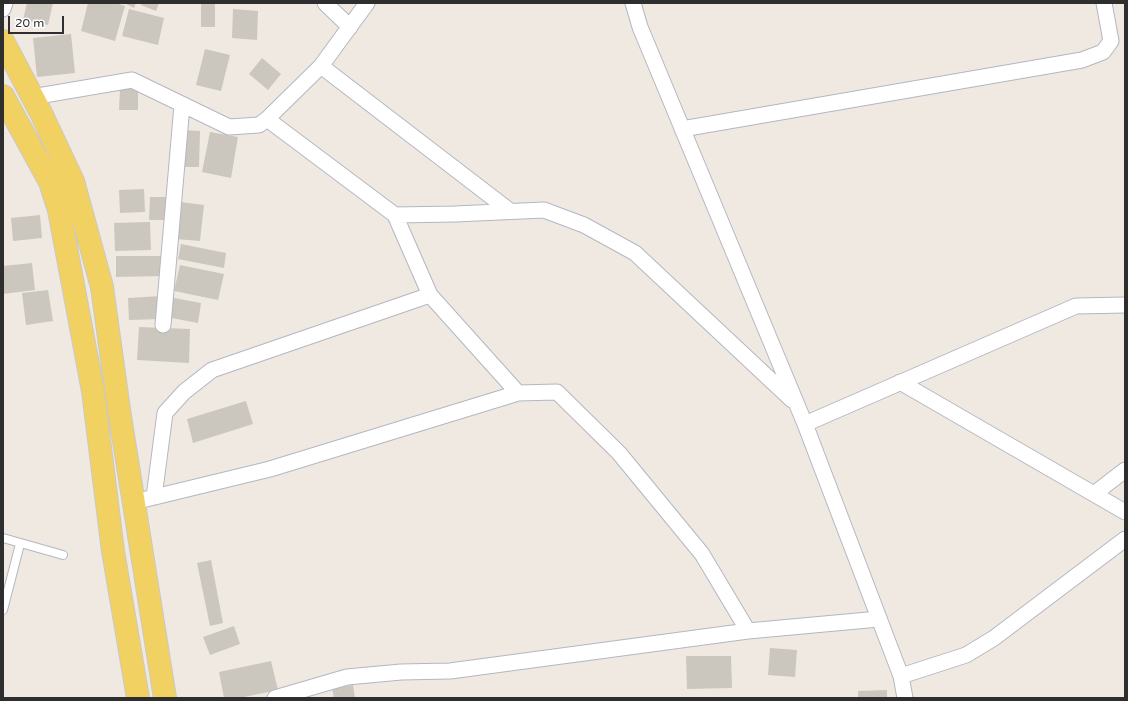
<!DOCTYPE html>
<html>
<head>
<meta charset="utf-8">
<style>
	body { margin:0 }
	#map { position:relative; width:1128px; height:701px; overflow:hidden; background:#efe9e1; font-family:"Varela Round",sans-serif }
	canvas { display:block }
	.frame { position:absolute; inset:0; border:4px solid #2e2e2e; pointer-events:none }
	.scale { position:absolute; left:8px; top:16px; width:56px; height:18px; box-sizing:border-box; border:2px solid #2e2e2e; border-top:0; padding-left:5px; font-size:12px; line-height:14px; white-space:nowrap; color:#2e2e2e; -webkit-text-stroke:3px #fff; paint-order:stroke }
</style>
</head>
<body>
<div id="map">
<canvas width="1128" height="701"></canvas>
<div class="frame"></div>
<div class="scale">20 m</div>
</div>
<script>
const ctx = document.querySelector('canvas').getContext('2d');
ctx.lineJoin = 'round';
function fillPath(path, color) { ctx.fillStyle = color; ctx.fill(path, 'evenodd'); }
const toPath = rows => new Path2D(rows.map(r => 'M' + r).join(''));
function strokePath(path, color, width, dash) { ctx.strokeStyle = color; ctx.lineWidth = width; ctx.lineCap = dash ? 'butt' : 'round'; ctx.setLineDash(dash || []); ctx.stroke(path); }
fillPath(toPath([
	[27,3,53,3,48,25,23,20],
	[88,3,116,3,125,6,115,41,81,31],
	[124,3,136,3,134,8],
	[142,3,159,3,156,11,141,5],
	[201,3,215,3,215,27,201,27],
	[129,9,164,18,158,45,122,36],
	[233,9,258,11,257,40,232,38],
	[71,34,75,73,37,77,33,38],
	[205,49,230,55,221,91,196,85],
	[262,58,281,74,268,90,249,74],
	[120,89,138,89,138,110,119,110],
	[182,130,200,131,199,167,180,167],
	[210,132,238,137,231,178,202,172],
	[144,189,145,212,120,213,119,190],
	[150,197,170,197,170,220,149,220],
	[180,202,204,205,200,241,176,239],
	[40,215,42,238,13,241,11,218],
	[150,222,151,250,115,251,114,223],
	[181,244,226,253,224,268,178,259],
	[116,256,164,256,165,276,116,277],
	[32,263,35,290,3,294,3,266],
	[180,265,224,274,218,300,174,291],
	[48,290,53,321,26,325,22,293],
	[161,296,162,319,129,320,128,298],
	[169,297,201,303,198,323,166,317],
	[139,327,190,329,189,363,137,360],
	[246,401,253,424,193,443,187,419],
	[211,560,223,623,210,626,197,563],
	[234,626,240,644,210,655,203,637],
	[770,648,797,650,795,677,768,675],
	[686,656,731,656,732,688,687,689],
	[271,661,278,690,239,698,224,698,219,672],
	[353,685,355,698,334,698,332,688],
	[887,690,887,698,858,698,858,691]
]), '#cbc7bf');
const lane = toPath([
	[3,538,63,555],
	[3,610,20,544]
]);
const street = toPath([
	[325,3,350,27],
	[633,3,640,27,805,424,901,676,905,698],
	[3,9,5,3],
	[321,66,510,211],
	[32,97,132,80,229,127,259,125,267,119,321,66,367,3],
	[267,119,395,215,430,295,518,393,557,392,619,453,702,554,748,631,879,619],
	[682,129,1082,60,1103,52,1111,41,1104,3],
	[395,215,455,214,544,210,584,225,635,253,792,400],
	[163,325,182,105],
	[900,382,1125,512],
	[805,424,1076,306,1125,305],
	[1094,494,1125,470],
	[154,497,165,413,184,392,212,370,430,295],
	[134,502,270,469,518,393],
	[901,676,966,655,994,638,1125,539],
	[275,698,347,677,401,672,450,671,748,631]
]);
const primary = toPath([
	[3,41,41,113,73,181,102,287,119,410,165,698],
	[3,96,50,182,59,210,93,391,113,551,138,698]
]);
strokePath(lane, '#b4b7c1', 10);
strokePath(street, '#b4b7c1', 17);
strokePath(primary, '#c9c9c9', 24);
strokePath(lane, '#fff', 8);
strokePath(street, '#fff', 15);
strokePath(primary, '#f2d163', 22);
</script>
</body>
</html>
